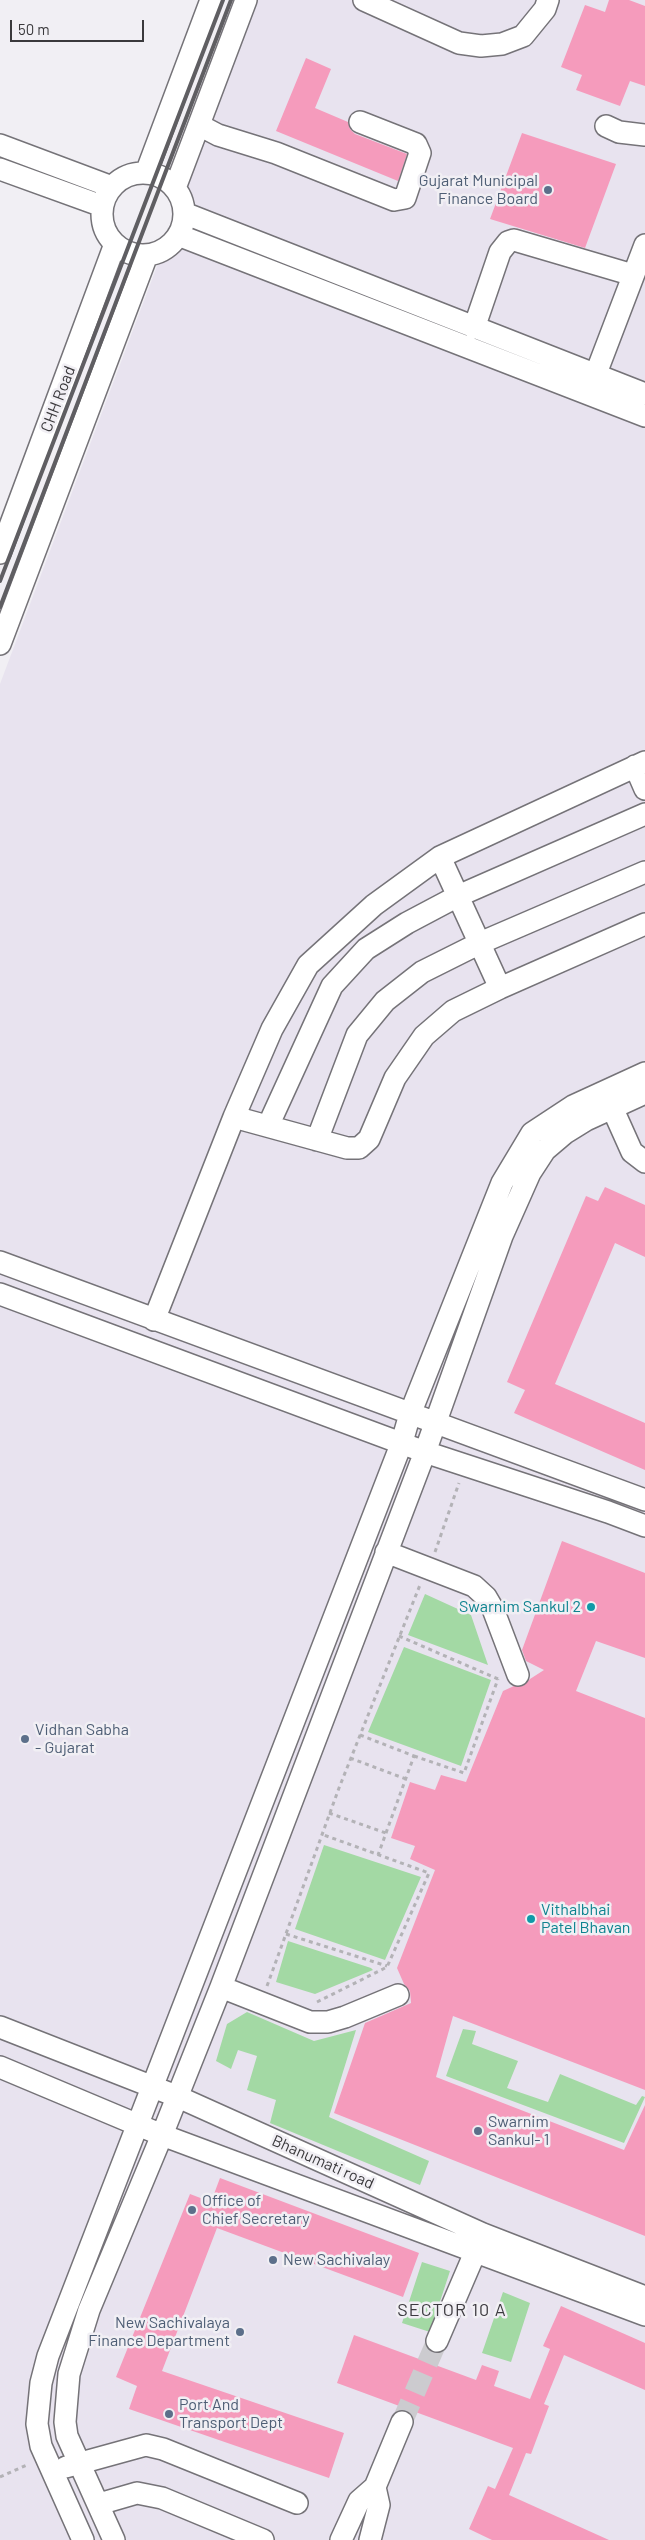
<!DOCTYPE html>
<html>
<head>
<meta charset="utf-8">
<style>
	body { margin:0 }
	#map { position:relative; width:645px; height:2540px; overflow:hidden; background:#f1eff4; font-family:Barlow,sans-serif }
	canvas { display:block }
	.scale { position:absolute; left:10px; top:20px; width:134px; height:22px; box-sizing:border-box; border:2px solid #3a393c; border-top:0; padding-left:6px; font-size:15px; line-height:18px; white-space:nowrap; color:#3a393c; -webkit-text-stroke:4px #f1eff4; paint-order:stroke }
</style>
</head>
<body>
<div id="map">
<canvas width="645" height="2540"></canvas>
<div class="scale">50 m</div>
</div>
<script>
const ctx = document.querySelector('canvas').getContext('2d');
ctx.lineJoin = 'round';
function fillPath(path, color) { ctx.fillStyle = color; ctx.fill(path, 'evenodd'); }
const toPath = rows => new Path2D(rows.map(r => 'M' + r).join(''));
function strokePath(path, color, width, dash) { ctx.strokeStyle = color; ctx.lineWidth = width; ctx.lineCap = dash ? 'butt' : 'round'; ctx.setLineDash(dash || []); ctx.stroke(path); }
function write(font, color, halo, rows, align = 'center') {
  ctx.font = font + ' Barlow,sans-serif'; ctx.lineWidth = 5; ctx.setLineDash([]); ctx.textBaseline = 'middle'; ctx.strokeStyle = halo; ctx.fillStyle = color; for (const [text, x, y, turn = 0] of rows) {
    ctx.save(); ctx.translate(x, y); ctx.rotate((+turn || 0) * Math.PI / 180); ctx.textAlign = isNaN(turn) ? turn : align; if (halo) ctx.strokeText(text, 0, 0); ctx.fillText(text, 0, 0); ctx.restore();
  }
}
fillPath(toPath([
	[257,0,645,0,645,2540,0,2540,0,684]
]), '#e8e3ef');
fillPath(toPath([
	[425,1594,471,1615,488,1665,408,1635],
	[404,1647,491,1680,461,1766,368,1732],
	[324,1845,421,1877,385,1960,295,1929],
	[288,1941,371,1968,373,1970,315,1994,276,1982],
	[247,2012,314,2041,356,2030,329,2117,429,2161,420,2185,270,2123,276,2100,247,2090,257,2056,238,2050,231,2069,216,2061,227,2024],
	[463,2029,476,2031,472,2044,518,2061,507,2088,548,2102,560,2074,636,2105,642,2096,645,2097,624,2143,446,2076],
	[422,2262,450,2271,430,2332,402,2323],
	[503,2292,530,2303,511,2362,482,2353]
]), '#a3d9a4');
fillPath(toPath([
	[609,0,629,0,645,6,645,86,630,81,620,106,576,90,582,75,561,67,585,5,605,12],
	[306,58,331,69,315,108,348,122,350,129,355,134,407,154,398,181,276,131],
	[522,133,616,164,585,248,490,219],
	[605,1187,645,1205,645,1257,615,1243,555,1384,645,1423,645,1470,514,1413,525,1390,507,1382,586,1196,598,1201],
	[562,1541,645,1573,645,1658,596,1641,576,1691,645,1718,645,2090,453,2016,436,2077,624,2150,645,2105,645,2236,334,2113,365,2023,411,2003,410,1991,404,1984,397,1968,435,1870,410,1859,415,1846,391,1838,410,1782,435,1790,441,1775,466,1782,503,1691,514,1686,523,1686,530,1679,544,1670,526,1661,522,1650],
	[220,2178,419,2253,403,2297,217,2228,162,2371,344,2433,329,2478,129,2409,137,2386,116,2377,190,2194,211,2202],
	[561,2306,645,2343,645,2390,564,2355,544,2404,549,2406,531,2454,526,2453,509,2495,609,2540,492,2540,469,2529,488,2486,495,2489,513,2448,337,2383,354,2335,476,2380,482,2365,499,2371,494,2386,530,2399,550,2349,543,2346]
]), '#f59bbc');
strokePath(toPath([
	[402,2422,437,2341]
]), '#cccbcf', 21, [21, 11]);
const minor = toPath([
	[364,0,459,43,481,46,502,44,523,36,545,9,548,0],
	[199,125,218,135,276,153,394,200,405,198,420,153,416,144,360,122],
	[606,126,619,132,645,135],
	[0,145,112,187],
	[0,169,102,206],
	[146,173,211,0],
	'102 214a41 41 0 1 1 82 0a41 41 0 1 1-82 0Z',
	[175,188,246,0],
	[184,213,645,394],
	[178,235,645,416],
	[474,328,500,252,508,242,514,240,633,275],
	[594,390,595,376,645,245],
	[0,553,115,244],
	[0,644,147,255],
	[635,766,645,789],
	[440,857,500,988],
	[606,1094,632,1152,645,1162],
	[234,1117,347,1148,359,1148,369,1139,395,1078,424,1036,453,1011,500,988,645,924],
	[268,1126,332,986,366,949,407,923,458,896,645,814],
	[317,1140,357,1035,385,1001,422,972,480,943,645,872],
	[0,1262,645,1500],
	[0,1294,425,1452,608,1512,645,1526],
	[154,1320,234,1117,272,1029,308,965,374,905,440,857,645,762],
	[386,1552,474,1586,486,1597,493,1609,518,1675],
	[221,1987,310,2022,328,2022,345,2017,398,1995],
	[0,2027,176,2096,483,2234,645,2297],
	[0,2067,162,2135,645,2315],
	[437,2341,480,2241],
	[66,2467,146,2445,163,2449,297,2503],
	[375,2487,402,2422],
	[99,2504,137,2493,162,2498,263,2540],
	[83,2540,41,2446,37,2424,41,2383,48,2356,402,1442,410,1414,502,1183,532,1133,573,1106,645,1073],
	[114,2540,67,2436,65,2422,69,2374,89,2310,162,2135,221,1987,425,1452,502,1236,530,1173,545,1150,565,1133,586,1120,645,1093],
	[341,2540,359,2501,375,2487,379,2505,370,2540]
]);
strokePath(minor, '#757378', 24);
strokePath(toPath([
	[435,1552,459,1483],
	[399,1636,498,1679],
	[360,1735,414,1756,378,1855],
	[414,1756,464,1773,498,1679],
	[350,1758,406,1779],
	[329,1813,386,1833],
	[286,1934,387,1966],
	[267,1986,339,1788,420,1585],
	[317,2002,387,1967,429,1873,321,1834],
	[0,2477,29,2464]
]), '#b3b2b6', 3, [4, 4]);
strokePath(minor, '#fff', 21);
strokePath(toPath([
	[0,581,223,0],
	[0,607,231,0]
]), '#5f5e62', 4);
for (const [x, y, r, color] of [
	[548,190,5,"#5c6f8a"],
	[591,1607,5,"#0f9aa8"],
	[25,1739,5,"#5c6f8a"],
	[531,1919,5,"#0f9aa8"],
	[478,2131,5,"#5c6f8a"],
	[192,2210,5,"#5c6f8a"],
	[273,2260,5,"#5c6f8a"],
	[240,2332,5,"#5c6f8a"],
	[169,2414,5,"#5c6f8a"]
]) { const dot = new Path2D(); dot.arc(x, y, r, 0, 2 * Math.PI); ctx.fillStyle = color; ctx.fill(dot); strokePath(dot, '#f1eff4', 2); }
write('16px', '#4e5e75', '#f1eff4', [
	["Gujarat Municipal",538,181,"right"],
	["Finance Board",538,199,"right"],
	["Vidhan Sabha",35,1730],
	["- Gujarat",35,1748],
	["Swarnim",488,2122],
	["Sankul- 1",488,2140],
	["Office of",202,2201],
	["Chief Secretary",202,2219],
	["New Sachivalay",283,2260],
	["New Sachivalaya",230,2323,"right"],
	["Finance Department",230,2341,"right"],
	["Port And",179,2405],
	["Transport Dept",179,2423]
], 'left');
write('16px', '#3a393c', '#f1eff4', [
	["CHH Road",58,399,-69],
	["Bhanumati road",323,2162,24]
]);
write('16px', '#0d838f', '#f1eff4', [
	["Swarnim Sankul 2",581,1607],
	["Vithalbhai",541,1910,"left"],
	["Patel Bhavan",541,1928,"left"]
], 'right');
ctx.letterSpacing = '1px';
write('18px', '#3d3b40', '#f1eff4', [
	["SECTOR 10 A",452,2310]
]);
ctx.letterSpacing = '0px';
</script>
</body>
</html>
